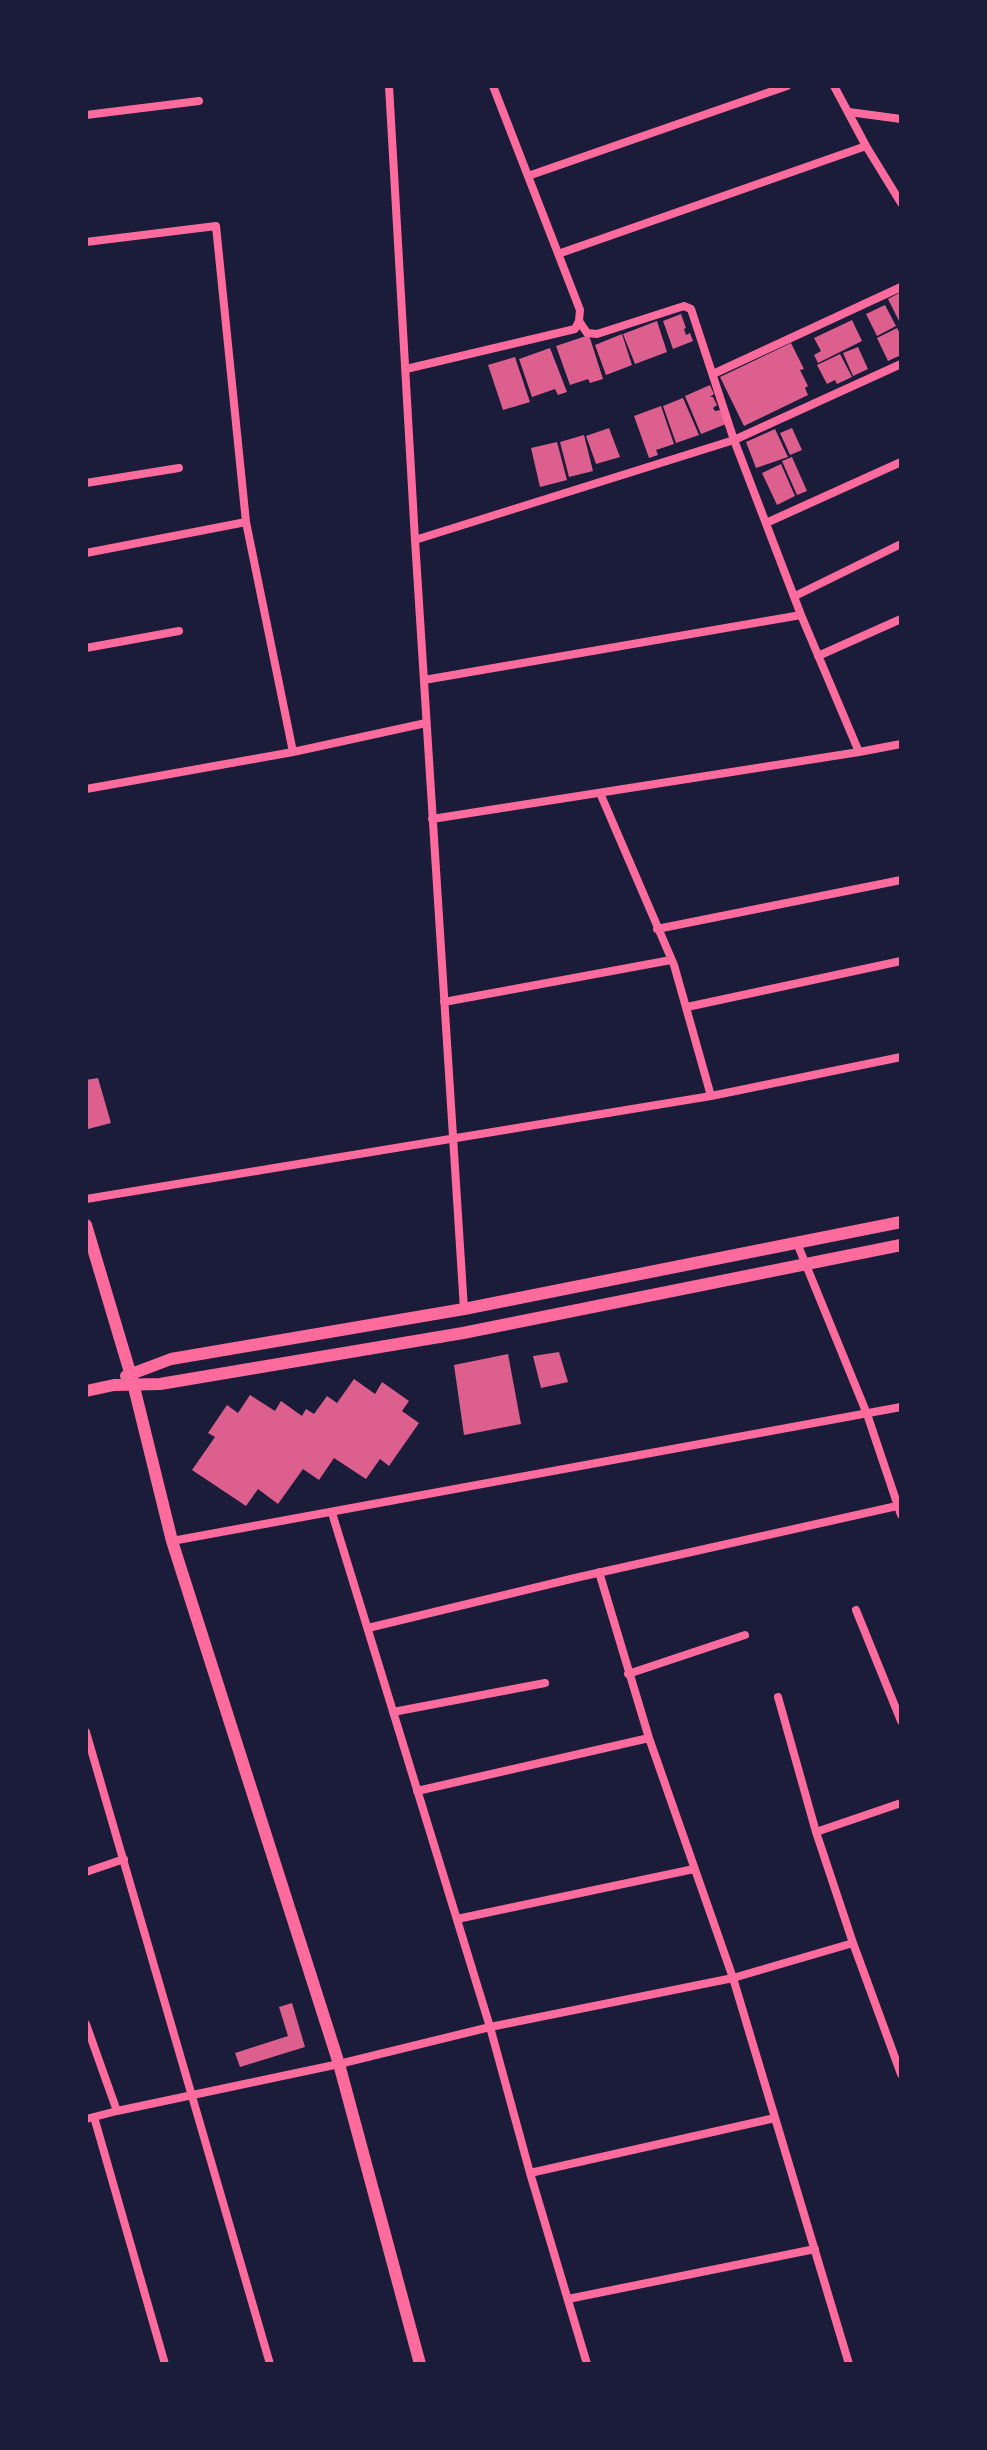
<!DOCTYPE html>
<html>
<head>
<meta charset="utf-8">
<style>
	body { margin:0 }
	#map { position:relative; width:987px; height:2450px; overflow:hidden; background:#1b1b3a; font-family:Lato,sans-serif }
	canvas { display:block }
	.frame { position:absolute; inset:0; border:88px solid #1b1b3a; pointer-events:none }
</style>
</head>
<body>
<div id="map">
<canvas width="987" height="2450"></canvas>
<div class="frame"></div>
</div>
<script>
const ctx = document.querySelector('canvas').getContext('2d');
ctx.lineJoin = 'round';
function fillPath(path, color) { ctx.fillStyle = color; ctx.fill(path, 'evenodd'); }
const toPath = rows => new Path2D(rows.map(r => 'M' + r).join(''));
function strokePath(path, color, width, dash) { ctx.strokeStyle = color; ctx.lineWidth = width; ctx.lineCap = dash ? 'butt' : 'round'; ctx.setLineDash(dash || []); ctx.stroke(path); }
fillPath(toPath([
	[901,292,901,325,888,299],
	[885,305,896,326,877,336,866,314],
	[681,314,686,328,684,329,686,335,690,333,693,341,673,349,663,321],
	[852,320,862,341,818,363,814,355,821,351,814,338],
	[657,321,667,352,635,364,623,334],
	[897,328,901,336,901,355,888,361,877,338],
	[622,334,632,365,606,375,595,345],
	[589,335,603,379,590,383,588,379,570,385,556,346],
	[791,343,804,369,800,370,808,386,805,388,808,395,744,426,720,377],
	[858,347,868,369,853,376,843,353],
	[550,348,567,392,558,395,555,389,532,397,519,359],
	[840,354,852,377,837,384,835,380,827,384,817,365],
	[515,357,530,402,503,410,488,365],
	[710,385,714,394,710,397,713,397,717,405,713,408,715,411,720,410,726,424,701,434,685,396],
	[683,398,699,435,676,443,663,406],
	[661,406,674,444,656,450,658,455,649,458,634,416],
	[609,428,620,457,596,464,586,436],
	[792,428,802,450,790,455,780,433],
	[775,429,788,457,756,468,746,442],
	[584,435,593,471,569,477,560,442],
	[557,442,567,480,540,487,531,448],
	[792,457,807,491,797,495,782,461],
	[781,464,795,496,777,505,762,473],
	[98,1078,111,1123,88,1129,86,1080],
	[559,1352,568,1382,541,1388,533,1356],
	[508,1354,521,1424,464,1435,454,1365],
	[354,1379,375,1394,382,1382,409,1401,402,1411,419,1423,389,1466,380,1459,366,1479,334,1458,319,1480,303,1469,278,1504,258,1489,246,1506,192,1470,215,1437,208,1433,227,1405,238,1413,250,1395,275,1411,281,1401,302,1416,306,1409,314,1414,327,1396,337,1403],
	[292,2003,305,2047,240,2067,235,2053,288,2036,279,2007]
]), '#dd5f8e');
strokePath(toPath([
	[389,86,415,540,464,1309],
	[834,86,866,146,901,203],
	[849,112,901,119],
	[86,115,199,101],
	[528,176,787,86],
	[86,242,216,226,246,522,293,752],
	[558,254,866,146],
	[579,321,587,333,597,334,684,306,691,309,734,440,801,615],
	[406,369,575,329,579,321,580,310,493,86],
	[713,374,901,287],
	[86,483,179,468],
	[766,523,901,462],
	[415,540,734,440,901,364],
	[86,553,246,522],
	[795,596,901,544],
	[86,648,179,631],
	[818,656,901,619],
	[424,680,801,615,859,752],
	[86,789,293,752,426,723],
	[600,793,674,965,711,1096],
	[432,819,859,752,901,744],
	[657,929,901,880],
	[444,1002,671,960],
	[687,1007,901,961],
	[86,1199,711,1096,901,1057],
	[797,1243,867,1414,901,1515],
	[332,1513,490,2027,530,2173,587,2364],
	[172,1541,901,1407],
	[599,1572,649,1738,733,1978,849,2364],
	[856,1610,901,1721],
	[368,1628,575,1578,897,1506],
	[628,1674,745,1635],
	[778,1697,816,1832,853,1943,901,2074],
	[393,1712,545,1683],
	[86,1732,270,2364],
	[417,1791,649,1738],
	[816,1832,901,1803],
	[86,1872,124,1859],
	[457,1919,694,1869],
	[86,2024,117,2111],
	[94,2117,165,2364],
	[86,2119,117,2111,339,2064,490,2027,733,1978,853,1943],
	[530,2173,775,2118],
	[568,2299,815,2249]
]), '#ff6b9d', 8);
strokePath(toPath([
	[86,1225,132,1379,172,1541,339,2064,420,2364],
	[126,1376,171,1359,464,1309,901,1222],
	[86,1391,114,1385,160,1384,463,1333,901,1245]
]), '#ff6b9d', 12);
</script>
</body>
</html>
